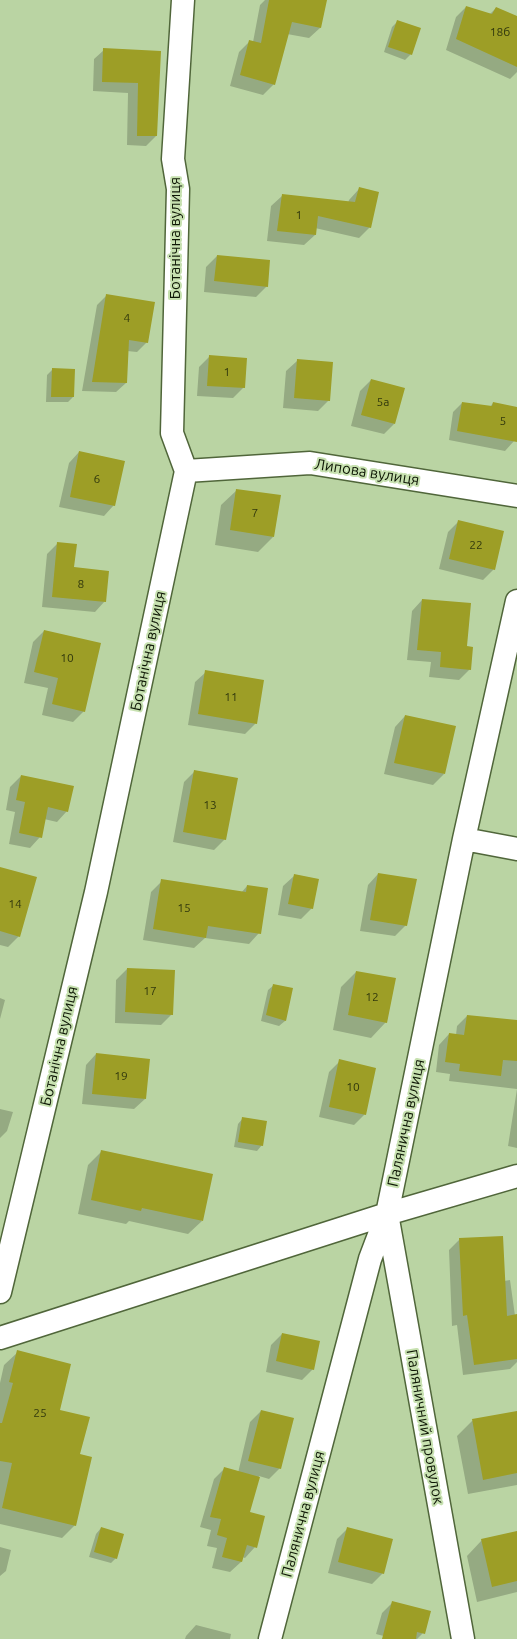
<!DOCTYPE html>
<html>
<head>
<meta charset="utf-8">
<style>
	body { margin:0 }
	canvas { display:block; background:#bad4a3 }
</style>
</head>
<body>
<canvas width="517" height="1639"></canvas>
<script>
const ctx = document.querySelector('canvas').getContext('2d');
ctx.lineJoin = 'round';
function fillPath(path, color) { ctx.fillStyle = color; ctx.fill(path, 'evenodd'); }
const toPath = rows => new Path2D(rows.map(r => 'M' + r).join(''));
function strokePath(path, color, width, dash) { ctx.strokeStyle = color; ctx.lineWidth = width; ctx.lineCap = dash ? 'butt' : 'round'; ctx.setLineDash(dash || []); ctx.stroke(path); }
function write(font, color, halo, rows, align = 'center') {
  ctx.font = font + ' Ubuntu,sans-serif'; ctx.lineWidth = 4; ctx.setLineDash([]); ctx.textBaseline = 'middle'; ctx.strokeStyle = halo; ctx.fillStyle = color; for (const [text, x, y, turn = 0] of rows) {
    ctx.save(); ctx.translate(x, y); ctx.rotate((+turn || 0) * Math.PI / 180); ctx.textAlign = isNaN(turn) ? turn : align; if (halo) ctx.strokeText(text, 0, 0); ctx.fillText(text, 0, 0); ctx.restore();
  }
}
fillPath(toPath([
	[265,0,325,0,320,28,309,38,287,34,274,84,263,95,230,86,239,52,250,41,253,42,260,5],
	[466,7,490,14,496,8,517,18,517,72,510,79,446,50,456,17],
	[397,22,411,54,405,60,384,52,392,27],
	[104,50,159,52,156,136,146,146,127,145,128,93,93,91,94,59],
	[359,189,370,227,359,238,315,228,315,235,304,245,267,241,271,206,282,196,348,203,349,200],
	[217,256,267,286,256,297,204,292,206,267],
	[107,295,147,342,137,352,127,351,126,383,116,392,82,391,97,305],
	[209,357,244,387,233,398,197,396,199,367],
	[297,361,329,400,318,411,283,408,286,371],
	[52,370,73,397,68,402,46,402,47,375],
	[371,380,394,424,384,434,351,426,360,391],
	[462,403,490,407,493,403,517,408,517,428,514,441,505,451,449,440,453,412],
	[79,452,114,505,104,516,59,507,69,463],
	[237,490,273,537,258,552,215,545,221,505],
	[458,522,494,569,483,580,439,569,448,532],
	[58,543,73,568,105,601,95,612,42,607,47,554],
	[422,600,466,647,470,669,459,680,429,677,431,662,407,660,412,611],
	[44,631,84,711,73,722,42,715,48,688,24,683,33,642],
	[206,672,256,723,245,734,188,725,195,682],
	[405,716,444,774,433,785,384,774,395,727],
	[194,772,225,839,214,850,173,842,184,782],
	[21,776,67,811,57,822,44,819,40,837,30,848,9,844,15,812,6,810,10,787],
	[0,869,19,936,8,947,0,945],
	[378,874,406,925,395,936,360,931,368,885],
	[294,876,312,908,301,919,278,915,283,886],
	[162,881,241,893,247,886,259,933,249,944,205,938,194,948,143,940,151,892],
	[127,969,172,1014,161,1025,115,1023,116,980],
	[356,972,386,1022,371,1038,333,1030,341,987],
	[274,985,292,989,285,1021,279,1026,261,1021,268,990],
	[0,998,5,1000,0,1019],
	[467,1016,517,1022,517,1148,508,1146,517,1089,449,1081,450,1074,436,1072,439,1045,449,1034,456,1035,457,1026],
	[96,1054,145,1099,134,1109,82,1104,86,1065],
	[340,1061,365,1114,354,1125,319,1117,329,1072],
	[0,1109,13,1112,7,1131,0,1138],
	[243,1118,262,1145,257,1151,234,1147,238,1124],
	[101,1152,202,1221,188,1234,129,1221,126,1224,78,1214,88,1165],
	[460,1239,504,1281,510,1280,517,1330,517,1362,510,1369,463,1375,457,1325,452,1326,449,1250],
	[282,1334,313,1369,302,1380,266,1372,271,1345],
	[18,1352,59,1411,79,1455,75,1525,62,1538,0,1524,0,1383,4,1365],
	[261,1411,280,1468,269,1479,259,1476,248,1513,255,1547,245,1558,242,1557,241,1562,230,1572,212,1568,217,1548,207,1546,211,1530,200,1527,214,1479,224,1469,238,1473,250,1422],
	[517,1412,517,1485,468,1494,457,1436,472,1421],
	[101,1528,116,1558,111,1563,89,1557,96,1534],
	[348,1528,383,1573,372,1584,328,1573,337,1539],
	[517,1533,517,1592,477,1602,467,1556,482,1540],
	[0,1547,11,1550,6,1571,0,1576],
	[393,1602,423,1633,417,1639,395,1639,376,1634,382,1613],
	[196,1625,231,1634,230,1639,185,1639,186,1636]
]), '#0003');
fillPath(toPath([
	[269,0,327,0,321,28,292,22,275,85,240,75,249,40,261,43],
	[466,6,492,14,496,7,517,16,517,67,456,39],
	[397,20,421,28,412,55,388,47],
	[103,48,161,51,157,136,137,136,138,83,102,82],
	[359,187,379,192,371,228,318,216,316,235,277,231,282,194,355,202],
	[217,255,270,260,268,287,214,281],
	[106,294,155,302,148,343,129,340,127,383,92,382],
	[209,355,247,358,245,388,207,386],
	[297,359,333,362,330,401,294,398],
	[52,368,75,369,74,397,51,397],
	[371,379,405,388,395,424,361,415],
	[462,402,492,406,493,402,517,407,517,442,457,431],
	[79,451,125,461,115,506,70,497],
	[236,489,281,495,274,537,230,530],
	[458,520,504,531,495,570,449,559],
	[57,542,77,544,74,567,109,571,106,602,52,597],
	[422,599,471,603,467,646,473,647,471,670,440,667,441,652,417,650],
	[44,630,101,643,85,712,52,704,58,678,34,672],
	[205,670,264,680,257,724,198,714],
	[405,715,456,726,445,774,394,763],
	[194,770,238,778,226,840,183,832],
	[21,775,74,786,68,812,48,807,42,838,19,833,25,802,16,800],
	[0,867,37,877,20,937,0,931],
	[378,873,417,879,407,926,370,920],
	[294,874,319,879,313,909,288,904],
	[161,879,246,892,247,885,268,888,261,934,208,926,206,938,153,929],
	[127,968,175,970,173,1015,125,1012],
	[356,971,396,978,387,1023,348,1015],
	[273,984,293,988,286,1021,266,1015],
	[467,1015,517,1020,517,1061,503,1060,501,1076,459,1071,460,1064,445,1062,449,1033,464,1035],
	[96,1053,150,1059,146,1099,92,1094],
	[339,1059,376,1068,366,1115,329,1107],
	[242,1117,267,1121,263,1146,238,1142],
	[101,1150,213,1174,203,1221,142,1208,141,1211,91,1200],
	[503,1236,507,1316,517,1314,517,1359,474,1365,467,1315,463,1316,459,1238],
	[282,1333,320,1341,314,1370,276,1361],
	[17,1350,71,1364,60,1410,90,1417,80,1454,92,1457,76,1526,2,1508,12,1463,0,1461,0,1423,2,1423,13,1383,9,1382],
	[261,1410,294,1418,281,1469,248,1461],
	[517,1411,517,1473,483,1480,472,1419],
	[224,1467,260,1477,250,1512,265,1516,257,1548,247,1545,242,1562,222,1557,227,1538,217,1535,221,1519,210,1517],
	[101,1527,124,1534,117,1559,94,1552],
	[347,1527,393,1539,384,1574,338,1562],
	[517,1531,517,1581,492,1587,481,1539],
	[392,1601,431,1611,425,1634,417,1632,416,1639,382,1639]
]), '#9d9e26');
const minor = toPath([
	[186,471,310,463,517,496],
	[464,839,517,849],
	[387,1214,463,1639],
	[0,1292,96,892,186,471,172,433,178,189,173,159,183,0],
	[0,1338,387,1214,517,1176],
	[270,1639,370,1259,387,1214,464,839,517,601]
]);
strokePath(minor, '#50663a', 25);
strokePath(minor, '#fff', 22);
write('12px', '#32390d', null, [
	["18б",500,32],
	["1",299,215],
	["4",127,318],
	["1",227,372],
	["5а",383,402],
	["5",503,421],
	["6",97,479],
	["7",255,513],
	["22",476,545],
	["8",81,584],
	["10",67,658],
	["11",231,697],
	["13",210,805],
	["14",15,904],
	["15",184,908],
	["17",150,991],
	["12",372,997],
	["19",121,1076],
	["10",353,1087],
	["25",40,1413]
]);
write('15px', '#0e1705', '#c7e1b0', [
	["Ботанічна вулиця",175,238,-90],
	["Липова вулиця",367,472,9],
	["Ботанічна вулиця",148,651,-78],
	["Ботанічна вулиця",59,1046,-77],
	["Палянична вулиця",406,1123,-78],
	["Паляничний провулок",425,1427,80],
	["Палянична вулиця",303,1514,-75]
]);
</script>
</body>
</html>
